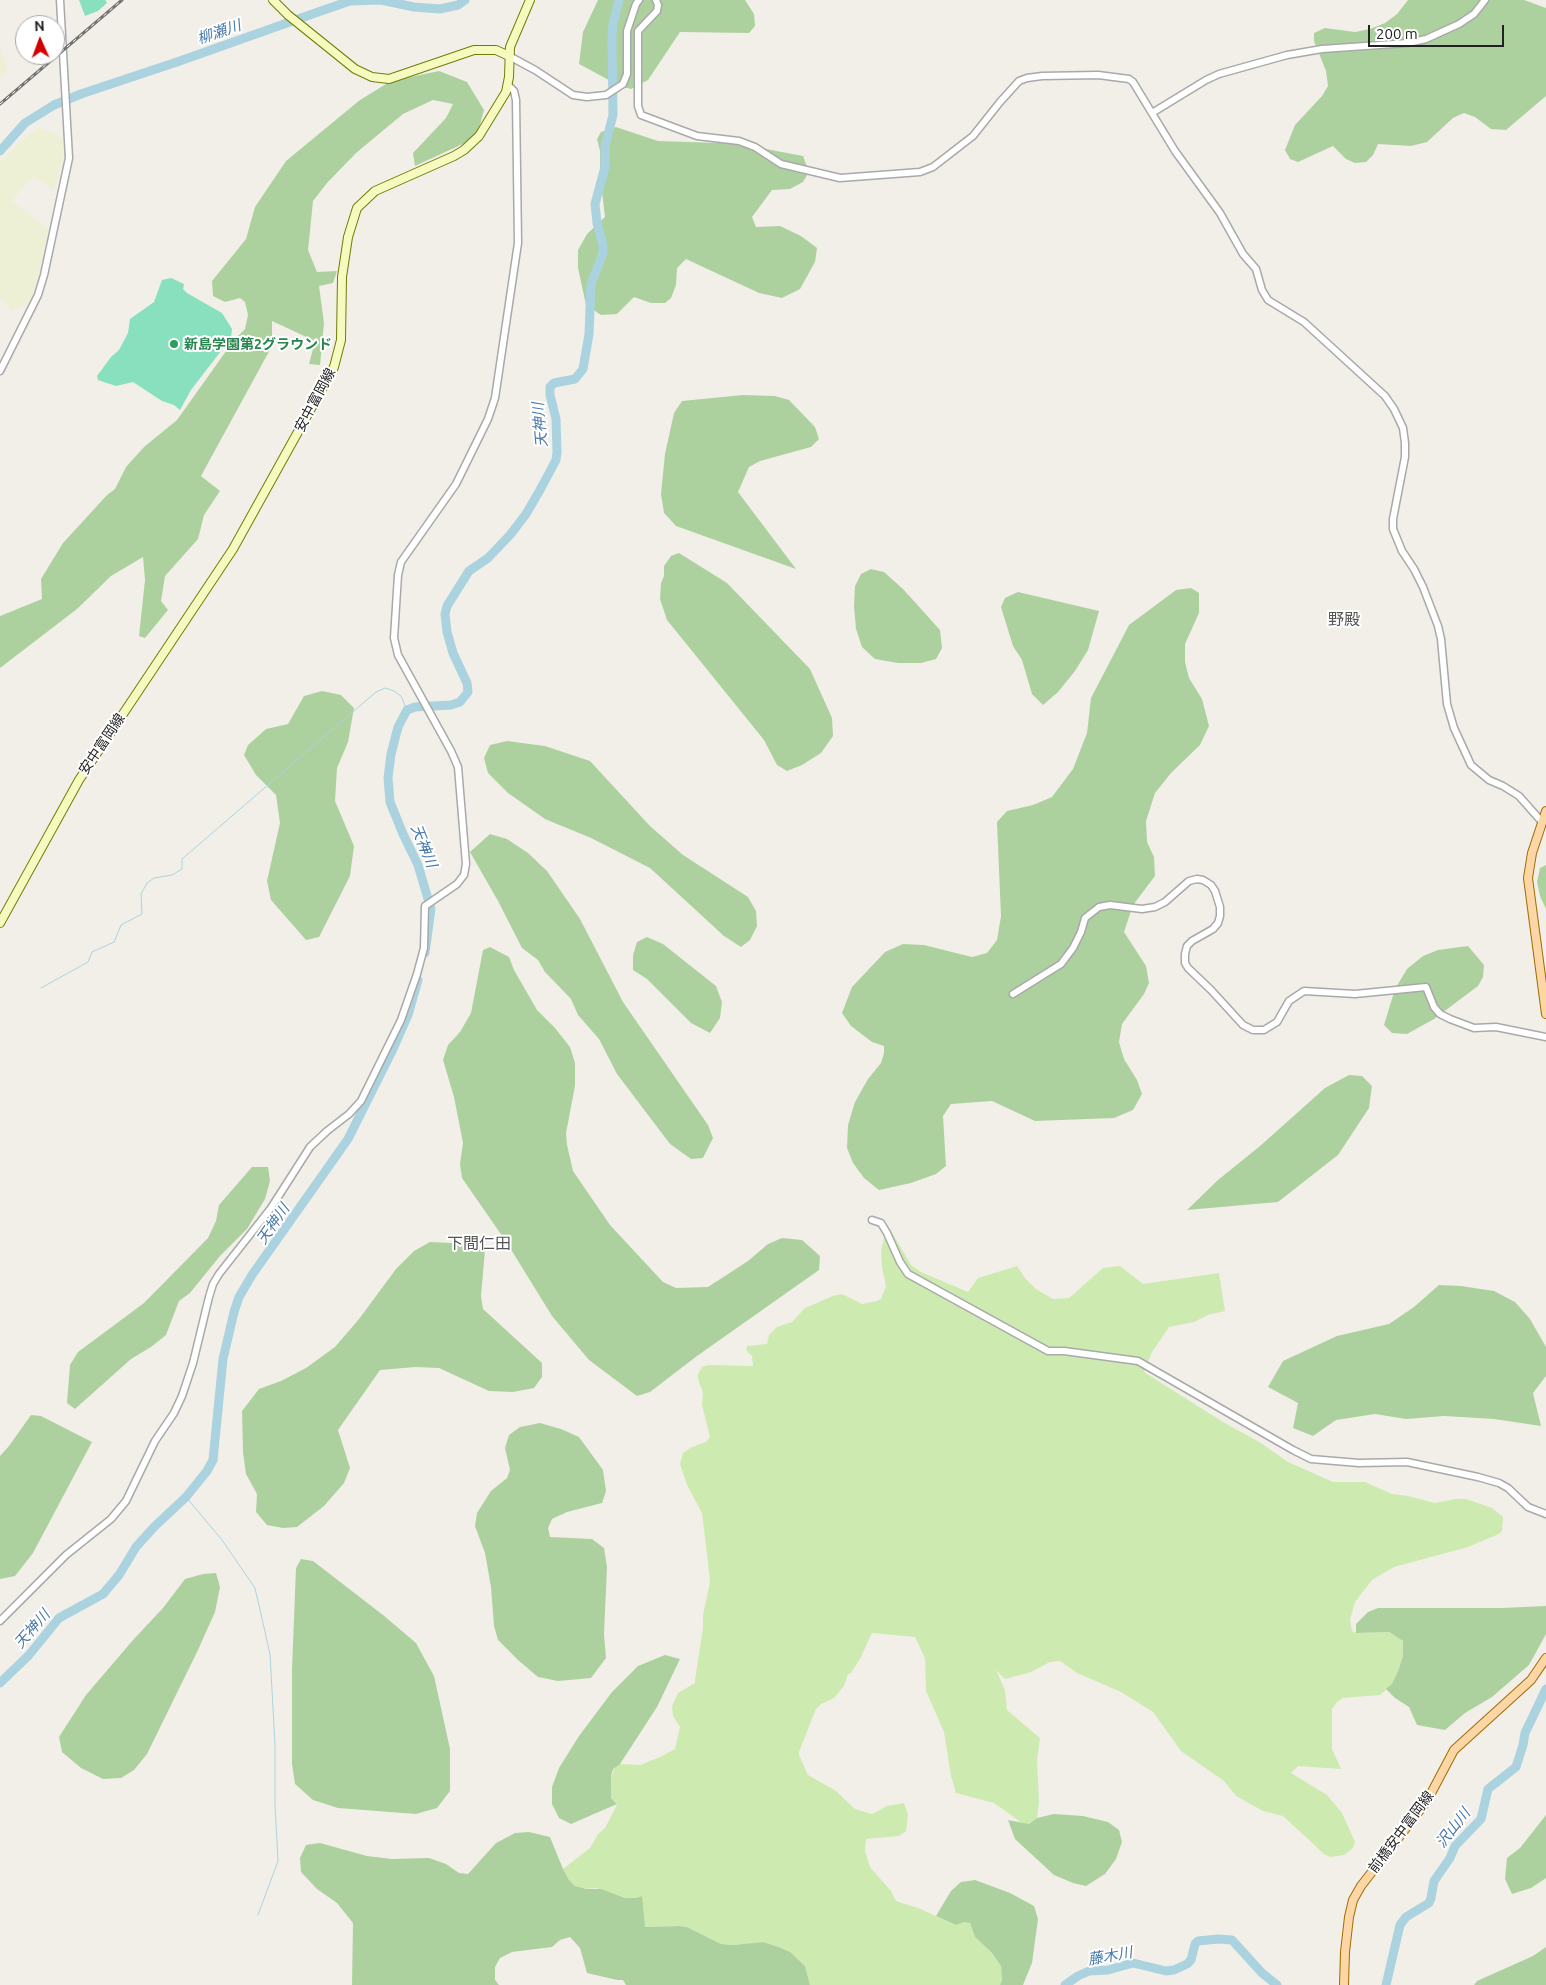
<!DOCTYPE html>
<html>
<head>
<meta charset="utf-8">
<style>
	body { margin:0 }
	#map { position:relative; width:1546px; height:1985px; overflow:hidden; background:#f2efe9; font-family:Ubuntu,sans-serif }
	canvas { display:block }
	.north { position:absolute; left:15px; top:15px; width:50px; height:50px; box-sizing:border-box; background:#fff; border:1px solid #a7a7a7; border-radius:50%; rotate:358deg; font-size:14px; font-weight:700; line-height:20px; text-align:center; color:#222 }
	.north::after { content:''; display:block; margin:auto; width:18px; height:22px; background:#d40000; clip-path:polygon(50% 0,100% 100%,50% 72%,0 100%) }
	.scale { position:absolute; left:1368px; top:25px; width:136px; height:22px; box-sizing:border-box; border:2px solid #222; border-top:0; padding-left:6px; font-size:15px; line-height:18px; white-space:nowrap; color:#222; -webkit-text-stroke:4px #fff; paint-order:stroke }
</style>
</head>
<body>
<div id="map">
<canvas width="1546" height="1985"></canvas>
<div class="north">N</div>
<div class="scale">200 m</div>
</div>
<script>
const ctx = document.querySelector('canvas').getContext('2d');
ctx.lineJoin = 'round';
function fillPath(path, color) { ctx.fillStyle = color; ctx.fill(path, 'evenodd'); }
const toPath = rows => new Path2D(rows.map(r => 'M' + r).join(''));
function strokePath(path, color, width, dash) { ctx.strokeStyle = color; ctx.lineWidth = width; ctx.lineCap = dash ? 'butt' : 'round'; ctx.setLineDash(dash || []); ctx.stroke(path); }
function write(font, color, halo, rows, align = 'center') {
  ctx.font = font + ' Ubuntu,"Noto Sans JP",sans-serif'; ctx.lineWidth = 4; ctx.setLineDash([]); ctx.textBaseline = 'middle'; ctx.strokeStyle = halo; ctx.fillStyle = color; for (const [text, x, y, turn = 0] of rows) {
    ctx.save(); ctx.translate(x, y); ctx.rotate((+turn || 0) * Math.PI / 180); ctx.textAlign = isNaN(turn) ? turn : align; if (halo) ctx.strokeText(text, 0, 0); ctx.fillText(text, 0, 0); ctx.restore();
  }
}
fillPath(toPath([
	[0,46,8,71,0,79],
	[39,128,62,136,63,158,54,191,33,176,12,201,48,228,42,262,31,299,27,305,11,311,0,297,0,163,21,141]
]), '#eef0d5');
fillPath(toPath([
	[890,1229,911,1265,921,1272,968,1292,978,1278,1017,1266,1025,1278,1036,1289,1053,1299,1069,1298,1103,1268,1120,1266,1143,1284,1219,1273,1225,1311,1208,1315,1194,1322,1169,1327,1152,1352,1144,1372,1223,1422,1261,1443,1288,1462,1333,1482,1365,1482,1392,1494,1408,1496,1435,1503,1455,1499,1466,1499,1492,1508,1503,1517,1502,1531,1499,1534,1468,1547,1394,1567,1372,1580,1355,1602,1350,1620,1352,1631,1356,1633,1389,1632,1403,1641,1403,1656,1398,1671,1392,1685,1380,1695,1343,1698,1337,1702,1332,1709,1332,1749,1341,1769,1298,1766,1291,1773,1327,1795,1342,1813,1355,1842,1353,1848,1344,1855,1330,1857,1324,1854,1283,1816,1263,1811,1236,1796,1224,1781,1181,1751,1153,1712,1121,1692,1077,1673,1060,1661,1050,1662,1031,1672,1005,1679,996,1670,1005,1690,1007,1710,1040,1738,1037,1760,1039,1802,1037,1818,1029,1824,1022,1823,994,1803,956,1793,951,1776,944,1732,926,1691,925,1658,915,1637,872,1633,861,1657,851,1673,848,1674,844,1686,834,1698,821,1704,816,1709,799,1752,799,1755,808,1775,836,1791,855,1809,872,1814,887,1806,904,1803,908,1815,906,1831,899,1836,866,1839,865,1851,870,1867,891,1891,896,1901,918,1908,956,1925,964,1922,970,1923,975,1937,992,1953,1001,1966,1002,1980,1000,1985,810,1985,805,1966,788,1951,779,1947,763,1942,733,1945,721,1944,687,1927,679,1926,645,1927,637,1898,625,1898,596,1888,582,1889,575,1886,569,1880,563,1869,590,1848,598,1834,605,1828,616,1807,617,1804,611,1798,610,1781,615,1766,620,1764,640,1765,660,1757,675,1749,680,1727,673,1716,672,1706,678,1693,695,1683,695,1680,703,1628,703,1615,710,1582,709,1571,702,1513,687,1485,680,1464,683,1453,692,1447,706,1442,710,1437,702,1405,703,1393,698,1379,698,1374,702,1367,708,1365,753,1366,752,1356,746,1350,747,1346,767,1344,769,1335,777,1327,792,1322,805,1308,833,1296,842,1294,862,1304,877,1301,881,1299,886,1286,882,1267,881,1250,886,1233]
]), '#cdebb0');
fillPath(toPath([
	[598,0,745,0,754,14,755,26,749,33,680,32,648,80,631,89,620,86,579,64,583,32],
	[1408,0,1524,0,1546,8,1546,96,1506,130,1491,129,1475,117,1464,113,1453,118,1427,142,1411,146,1378,144,1373,155,1366,162,1355,163,1346,159,1333,146,1298,162,1290,159,1285,150,1295,125,1322,96,1328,86,1326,71,1314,41,1314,33,1325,28,1355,32,1370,29,1385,23,1397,14],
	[439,71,467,82,484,110,477,135,467,142,415,166,413,153,446,118,453,104,433,100,403,114,356,153,327,183,313,201,308,250,317,272,337,271,333,283,319,286,324,323,320,365,309,364,315,341,272,321,272,346,201,476,220,491,204,515,198,539,165,576,161,601,168,610,145,638,139,636,145,580,143,557,111,576,77,609,0,668,0,616,42,599,41,579,63,543,107,495,115,489,126,467,144,447,177,420,234,340,245,329,248,315,245,302,240,298,225,302,213,296,212,281,246,239,255,207,286,161,360,100,391,81],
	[616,127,658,141,719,143,750,146,803,156,809,172,803,182,790,189,772,190,752,217,756,227,780,226,801,236,817,248,815,262,800,289,782,298,759,293,686,259,677,268,676,285,671,298,665,303,651,303,634,297,617,314,601,315,586,305,578,268,578,250,587,234,605,217,600,175,600,151,597,139,601,132],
	[743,395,775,396,789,400,815,427,819,439,811,447,760,461,749,467,738,492,796,569,676,526,664,513,661,494,665,454,674,413,682,401],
	[679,553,727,583,810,669,832,718,833,736,821,753,802,765,787,771,777,765,764,740,667,620,660,599,661,583,664,576,664,566,671,556],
	[871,569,884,572,903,589,940,630,942,648,936,659,921,663,898,663,875,659,862,647,856,629,854,606,855,586,861,574],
	[1191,588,1199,593,1199,613,1185,644,1185,662,1189,678,1202,699,1209,726,1200,745,1171,773,1155,793,1146,821,1147,842,1154,857,1155,876,1133,905,1124,932,1146,966,1149,983,1144,994,1122,1024,1119,1042,1124,1059,1137,1080,1142,1094,1133,1110,1114,1118,1035,1121,992,1101,951,1104,943,1116,946,1166,936,1174,911,1183,879,1190,864,1178,853,1163,847,1148,848,1125,855,1102,868,1079,881,1063,884,1053,884,1046,872,1042,851,1026,842,1013,852,987,885,952,903,944,924,945,972,957,987,953,997,940,1001,916,997,822,1007,811,1033,805,1052,797,1073,769,1087,733,1091,698,1129,625,1176,590],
	[1018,592,1099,611,1088,650,1075,671,1058,692,1043,705,1032,694,1022,660,1013,646,1001,607,1005,598],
	[322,691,341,695,354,708,348,742,337,768,335,801,354,846,350,876,319,937,306,940,271,900,267,881,280,823,276,795,256,775,244,755,248,745,266,729,288,724,304,696],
	[507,741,545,746,590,761,650,826,683,855,748,897,756,911,757,926,750,940,741,947,724,936,650,868,591,838,545,819,508,793,488,773,484,758,490,745],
	[490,834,507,839,528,853,547,871,580,919,623,1002,708,1125,713,1138,703,1158,691,1159,670,1144,617,1074,599,1039,578,1015,571,999,545,972,538,960,522,948,498,901,470,852],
	[1546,865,1546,909,1540,896,1537,882,1540,868],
	[647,937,663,944,716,986,722,1002,720,1018,710,1033,691,1023,647,979,633,970,633,955,637,942],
	[1468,946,1484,965,1483,977,1478,986,1434,1019,1407,1034,1392,1033,1384,1025,1395,989,1407,969,1423,956,1438,950],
	[490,947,509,957,514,970,537,1010,555,1028,570,1047,575,1063,575,1086,566,1133,567,1145,573,1171,610,1225,663,1282,676,1288,708,1287,748,1261,768,1244,782,1238,802,1240,820,1256,819,1270,697,1356,650,1392,637,1396,589,1360,552,1316,507,1243,462,1178,460,1164,463,1143,454,1097,443,1060,448,1045,460,1032,471,1013,483,950],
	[1349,1075,1362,1076,1372,1086,1369,1108,1338,1155,1278,1202,1187,1210,1218,1180,1260,1146,1325,1088],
	[252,1167,268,1167,270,1181,265,1199,247,1229,220,1256,190,1293,179,1301,166,1335,151,1347,131,1359,75,1409,67,1403,70,1365,78,1352,144,1303,208,1238,216,1221,219,1205],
	[430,1242,474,1244,485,1250,481,1296,483,1309,542,1363,542,1377,534,1388,513,1392,489,1391,439,1368,415,1367,380,1370,338,1430,350,1468,344,1483,324,1506,297,1527,283,1528,267,1525,256,1512,257,1494,246,1474,243,1452,242,1411,259,1389,281,1381,306,1368,335,1347,359,1319,396,1269,414,1251],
	[1439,1285,1461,1286,1494,1291,1515,1302,1530,1319,1546,1347,1546,1376,1533,1393,1541,1426,1494,1419,1444,1416,1406,1419,1375,1414,1336,1420,1313,1436,1293,1428,1298,1403,1268,1387,1283,1361,1337,1336,1389,1324,1414,1307],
	[31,1415,41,1416,92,1442,33,1553,15,1576,0,1579,0,1456,9,1446],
	[540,1423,561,1429,579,1437,603,1470,606,1491,602,1503,567,1512,552,1519,548,1528,550,1537,592,1539,604,1548,607,1567,604,1634,606,1658,591,1678,558,1681,538,1677,518,1660,498,1640,494,1626,491,1587,485,1553,475,1526,477,1513,491,1491,507,1478,510,1470,505,1448,509,1435,520,1427],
	[301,1559,313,1561,383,1615,416,1643,434,1676,450,1749,450,1791,437,1808,416,1814,338,1808,313,1800,295,1784,292,1764,292,1669,296,1568],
	[216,1573,220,1587,215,1612,198,1650,147,1754,134,1770,121,1778,103,1779,81,1768,62,1752,59,1737,86,1695,133,1640,163,1608,185,1579,203,1574],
	[1546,1606,1546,1634,1529,1665,1492,1697,1465,1713,1445,1730,1417,1725,1409,1707,1395,1698,1386,1689,1392,1684,1398,1671,1403,1656,1403,1641,1389,1632,1356,1633,1356,1624,1368,1612,1378,1608,1502,1608],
	[665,1655,680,1659,657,1707,620,1764,613,1769,611,1776,611,1798,617,1804,571,1824,559,1818,552,1804,552,1787,559,1768,579,1736,612,1692,638,1666],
	[1054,1814,1083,1816,1108,1822,1119,1830,1122,1842,1116,1859,1105,1874,1086,1886,1073,1883,1054,1875,1015,1839,1008,1820,1029,1824,1037,1818],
	[1546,1815,1546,1878,1531,1888,1512,1894,1505,1879,1507,1858,1520,1848],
	[529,1832,550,1837,563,1869,569,1880,575,1886,586,1889,601,1889,625,1898,637,1898,642,1896,645,1927,679,1926,687,1927,721,1944,733,1945,763,1942,779,1947,790,1952,805,1966,810,1985,626,1985,623,1980,617,1980,587,1973,580,1948,570,1937,560,1940,552,1947,512,1952,500,1958,495,1967,495,1980,499,1985,352,1985,353,1923,337,1903,317,1889,301,1872,300,1858,306,1845,320,1843,367,1856,392,1859,429,1858,446,1864,459,1873,468,1874,496,1843,515,1833],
	[975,1880,1010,1893,1034,1906,1038,1919,1032,1963,1023,1985,1000,1985,1002,1980,1001,1966,992,1953,975,1937,970,1923,964,1922,956,1925,936,1916,951,1891,961,1882],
	[1546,1947,1546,1985,1474,1985,1477,1981,1533,1956]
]), '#add19e');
fillPath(toPath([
	[79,0,105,0,107,3,98,11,85,16],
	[171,278,184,284,183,289,187,293,222,313,232,329,231,338,191,390,180,410,174,405,162,401,133,382,116,386,98,380,97,376,111,357,119,350,128,333,130,319,154,302,162,280]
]), '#88e0be');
strokePath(toPath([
	[41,988,88,962,92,952,114,942,121,925,142,914,141,894,147,883,154,878,172,875,182,869,182,859,376,692,385,688,394,691,401,696,407,710],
	[186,1497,222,1540,255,1588,270,1654,275,1745,275,1805,278,1861,258,1915]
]), '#aad3df', 1);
strokePath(toPath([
	[0,151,25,123,54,105,81,94,177,62,318,12,350,1,381,0,414,7,440,9,458,5,465,0],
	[425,953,431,909,418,865,403,834,390,802,388,778,391,754,398,727,407,710,415,707,451,705,460,702,468,692,467,683,453,653,447,632,445,614,447,606,469,571,488,558,510,535,526,514,540,490,556,460,557,452,556,419,550,395,550,387,554,383,575,379,583,369,589,334,591,284,603,253,603,245,597,223,595,204,605,167,605,146,613,115,612,38,613,24,619,0],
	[0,1683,29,1655,59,1618,103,1594,119,1575,136,1547,154,1527,186,1497,207,1471,213,1460,223,1359,234,1312,239,1297,252,1275,348,1139,393,1049,408,1015,418,980],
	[1065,1985,1078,1976,1089,1971,1108,1970,1133,1963,1166,1971,1174,1970,1187,1964,1191,1960,1195,1944,1198,1941,1218,1939,1232,1940,1262,1973,1277,1985],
	[1386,1985,1400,1925,1406,1917,1429,1903,1431,1898,1434,1881,1450,1858,1455,1846,1481,1819,1488,1789,1516,1767,1523,1745,1525,1733,1546,1689]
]), '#aad3df', 9);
const tertiary = toPath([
	[656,0,658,5,657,11,638,31,638,106,641,115,697,136,739,141,755,147,781,164,840,178,920,172,933,167,973,136,1000,102,1019,81,1027,78,1042,76,1098,75,1129,79,1133,82,1175,151,1220,213,1243,254,1256,269,1262,290,1268,300,1304,322,1385,396,1394,409,1403,428,1405,443,1405,457,1393,519,1393,529,1402,551,1414,569,1423,587,1438,626,1441,639,1447,704,1454,728,1471,765,1489,780,1503,786,1519,796,1542,822],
	[509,56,535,70,573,95,587,97,606,95,623,84,627,74,627,31,636,4,639,0],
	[1152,113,1206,80,1219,74,1287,55,1322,49,1408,43,1426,39,1459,24,1474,14,1485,0],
	[0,371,38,295,44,275,69,158,60,0],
	[1013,994,1061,964,1073,948,1081,932,1085,918,1099,907,1110,905,1142,909,1155,907,1165,902,1189,881,1197,879,1203,880,1211,885,1215,891,1220,907,1220,916,1218,923,1213,929,1192,941,1187,946,1185,954,1185,963,1188,968,1211,990,1243,1025,1253,1030,1264,1030,1277,1022,1289,1001,1304,991,1355,994,1426,987,1434,1007,1440,1014,1450,1019,1474,1028,1496,1027,1546,1037],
	[872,1220,881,1223,887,1233,900,1262,908,1274,1048,1351,1064,1351,1138,1361,1293,1450,1311,1459,1359,1463,1407,1462,1478,1477,1499,1483,1508,1488,1528,1507,1546,1514],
	[0,1621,66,1555,111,1519,126,1501,155,1441,174,1413,182,1396,193,1363,209,1297,213,1284,219,1274,271,1208,310,1147,327,1131,349,1114,361,1101,401,1020,417,974,424,948,425,906,457,884,464,875,466,864,458,767,451,751,398,655,394,638,398,575,401,562,456,484,488,419,495,398,518,243,516,100,514,91,508,85]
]);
const secondary = toPath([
	[273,0,288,15,355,69,372,77,389,79,474,50,496,50,509,56],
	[0,923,79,780,233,549,334,367,341,340,342,277,348,237,357,208,375,191,454,156,464,150,479,136,506,92,509,77,510,47,530,0]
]);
const primary = toPath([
	[1546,811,1532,853,1528,878,1546,1014],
	[1344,1985,1345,1952,1349,1917,1353,1900,1361,1886,1427,1801,1454,1750,1531,1680,1546,1658]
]);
strokePath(tertiary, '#a9a9a9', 9);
strokePath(secondary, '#707d05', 10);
strokePath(primary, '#a06b00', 10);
strokePath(tertiary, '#fff', 6);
strokePath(secondary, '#f7fabf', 8);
strokePath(primary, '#fcd6a4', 8);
const rail = toPath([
	[0,104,122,0]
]);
strokePath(rail, '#707070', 3);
strokePath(rail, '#fff', 1, [4]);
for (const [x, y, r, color] of [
	[174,344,5,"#2e9e5b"]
]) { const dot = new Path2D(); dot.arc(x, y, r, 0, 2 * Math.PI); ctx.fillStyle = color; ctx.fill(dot); strokePath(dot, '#fff', 2); }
write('bold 14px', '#27864d', '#fff', [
	["新島学園第2グラウンド",184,344]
], 'left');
write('14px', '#222', '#fff', [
	["安中富岡線",315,400,-62],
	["安中富岡線",102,744,-56],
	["前橋安中富岡線",1401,1832,-53]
]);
write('italic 15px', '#4a7aab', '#fff', [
	["柳瀬川",219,32,-19],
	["天神川",540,425,-95],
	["天神川",424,846,68],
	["天神川",273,1224,-55],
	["天神川",32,1629,-49],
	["沢山川",1453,1828,-52],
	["藤木川",1110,1956,-10]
]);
write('16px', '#555', '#fff', [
	["野殿",1344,620],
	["下間仁田",479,1244]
]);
</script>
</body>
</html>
